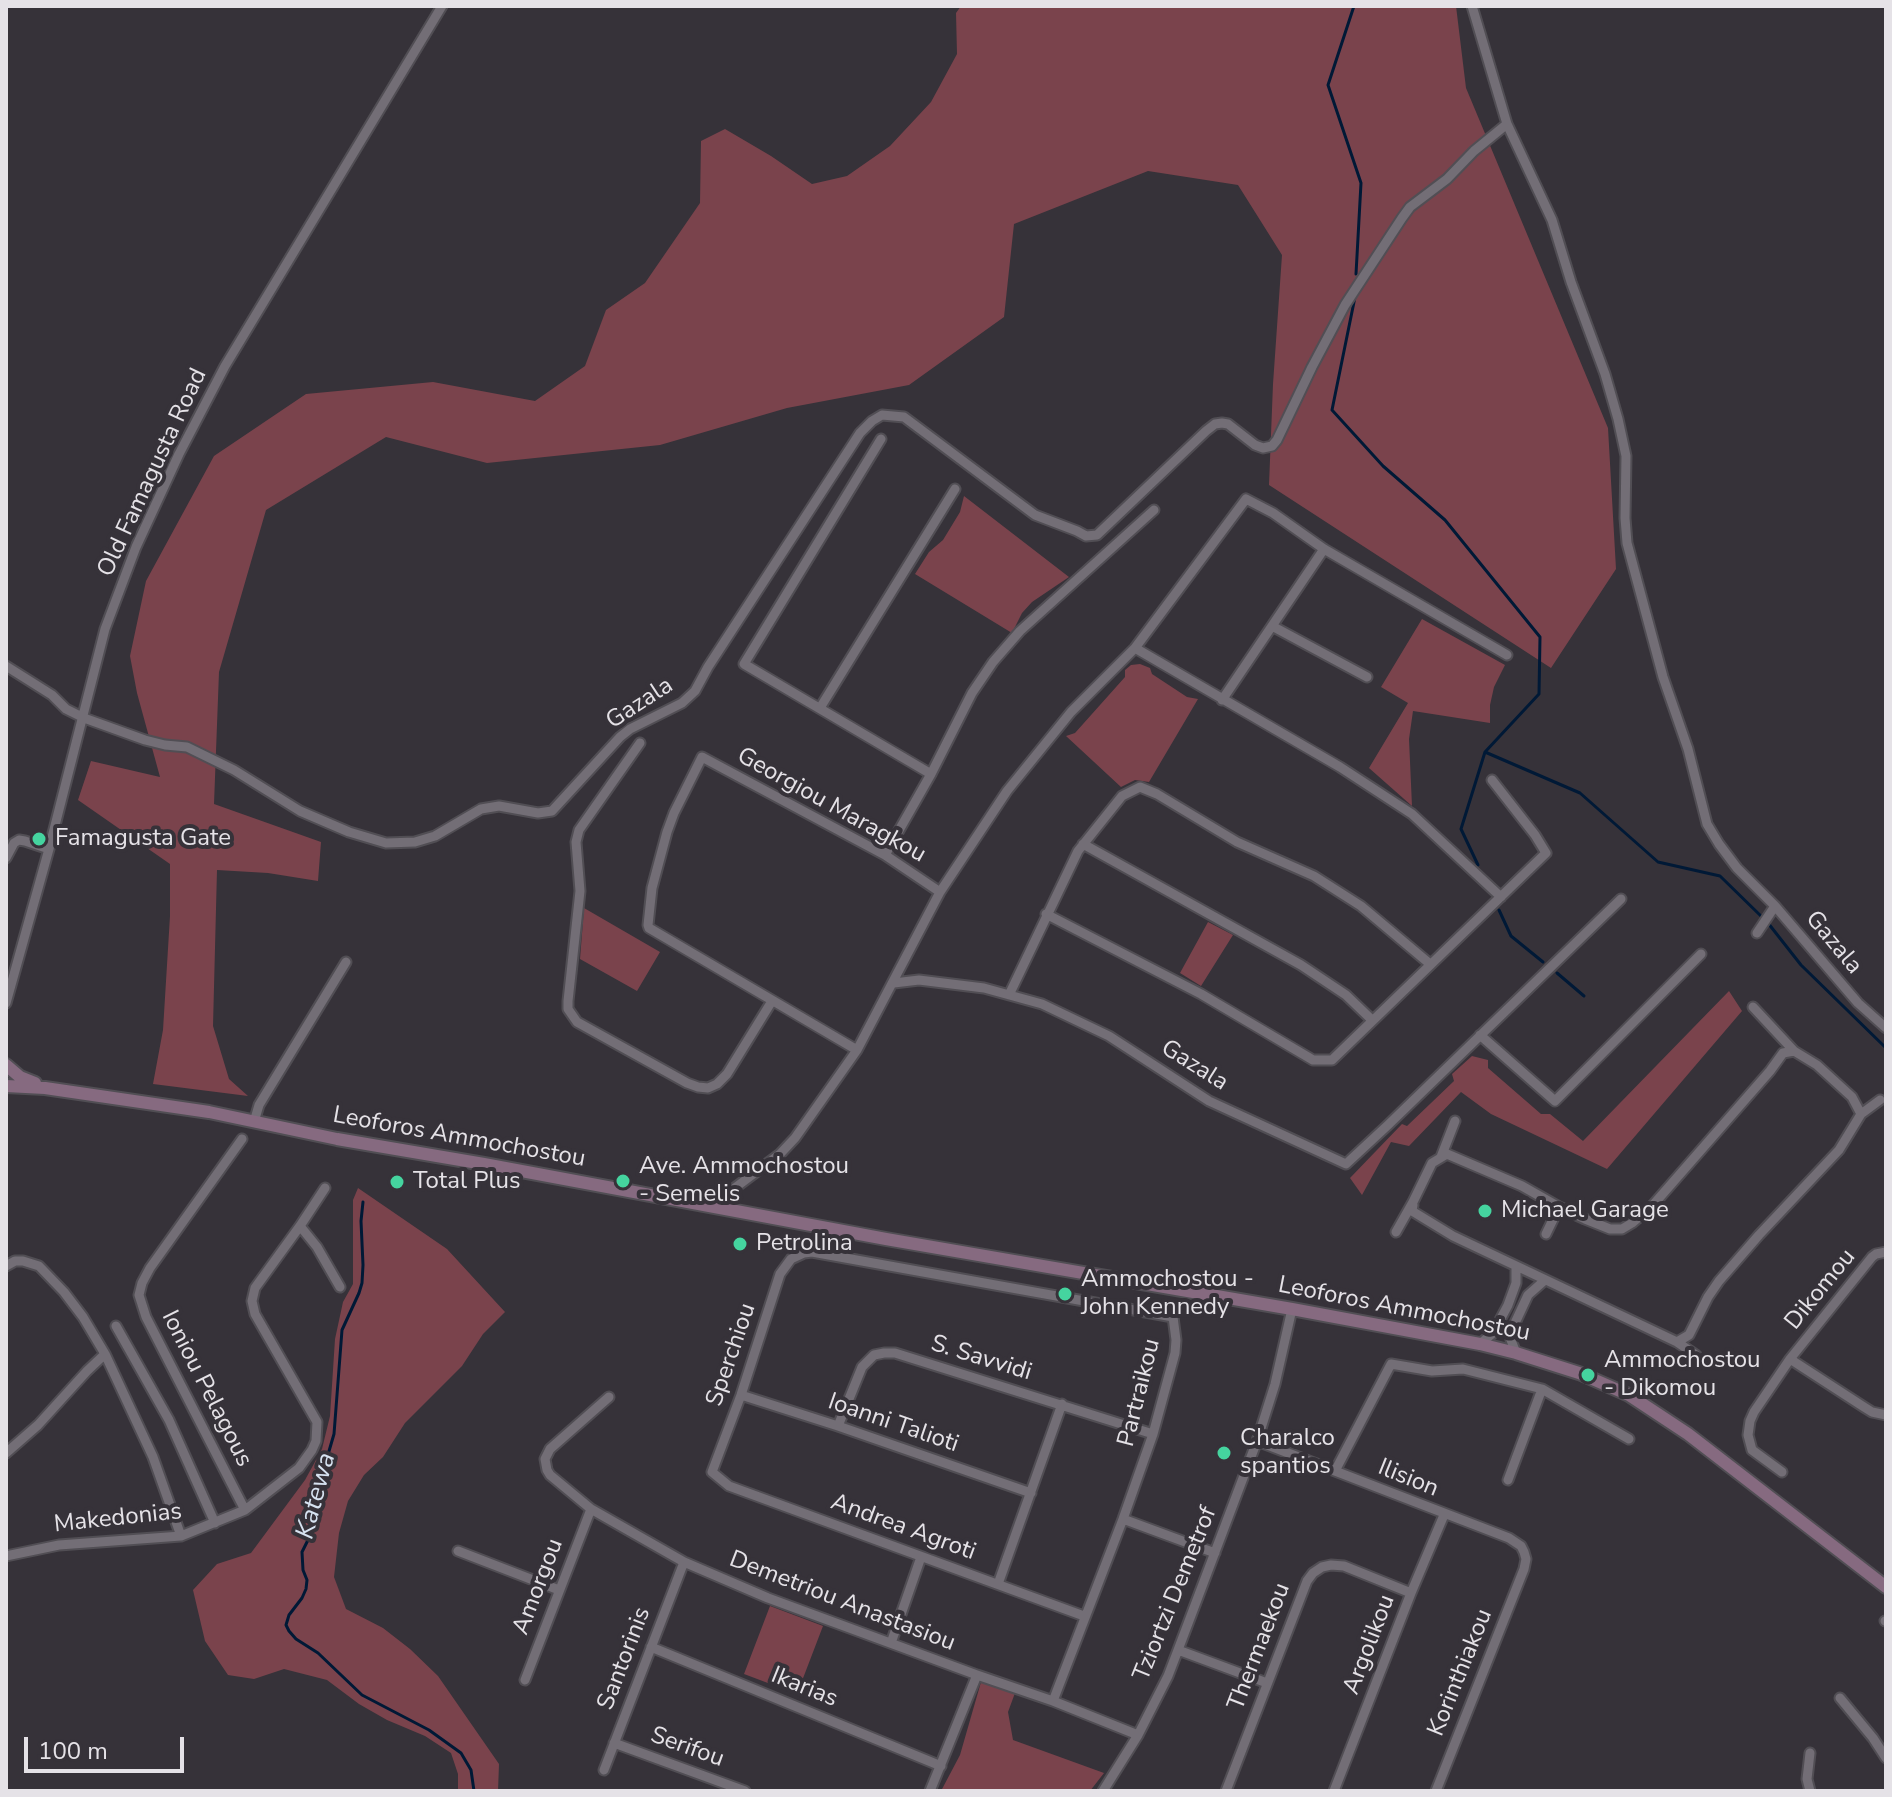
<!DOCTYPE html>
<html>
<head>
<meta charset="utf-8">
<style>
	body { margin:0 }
	#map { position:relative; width:1892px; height:1797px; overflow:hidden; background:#363239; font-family:"Nunito Sans",sans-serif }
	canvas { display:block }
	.frame { position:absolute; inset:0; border:8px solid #e5e2e7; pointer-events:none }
	.scale { position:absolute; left:24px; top:1737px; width:160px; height:36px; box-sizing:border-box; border:4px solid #e5e2e7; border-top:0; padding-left:10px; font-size:24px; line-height:28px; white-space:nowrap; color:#e5e2e7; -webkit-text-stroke:6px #363239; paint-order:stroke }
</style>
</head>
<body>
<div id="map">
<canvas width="1892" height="1797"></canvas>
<div class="frame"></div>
<div class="scale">100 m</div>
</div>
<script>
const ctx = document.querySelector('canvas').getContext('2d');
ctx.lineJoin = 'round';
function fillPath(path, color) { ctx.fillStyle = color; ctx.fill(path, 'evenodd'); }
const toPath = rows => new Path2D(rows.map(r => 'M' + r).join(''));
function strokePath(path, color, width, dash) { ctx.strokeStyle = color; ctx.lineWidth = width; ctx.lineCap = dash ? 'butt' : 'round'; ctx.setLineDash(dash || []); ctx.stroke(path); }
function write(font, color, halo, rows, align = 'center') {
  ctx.font = font + ' "Nunito Sans",sans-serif'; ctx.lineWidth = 8; ctx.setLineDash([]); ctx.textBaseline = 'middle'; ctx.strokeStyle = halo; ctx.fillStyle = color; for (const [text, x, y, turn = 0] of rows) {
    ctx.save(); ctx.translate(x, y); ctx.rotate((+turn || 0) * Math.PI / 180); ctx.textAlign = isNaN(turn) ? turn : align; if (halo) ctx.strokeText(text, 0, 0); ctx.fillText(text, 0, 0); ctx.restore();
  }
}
fillPath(toPath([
	[961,6,1456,6,1466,88,1608,428,1616,569,1551,668,1269,485,1273,384,1282,255,1238,185,1148,171,1014,224,1004,317,909,385,787,408,660,445,487,463,386,437,266,510,219,672,214,804,321,842,318,881,268,873,217,870,213,1026,229,1079,248,1096,153,1084,163,1030,170,916,170,864,78,800,91,761,160,777,137,693,130,656,146,581,214,456,306,394,433,382,535,401,585,366,606,310,645,283,700,203,701,141,725,129,771,156,812,184,847,176,890,146,931,102,957,54,956,13],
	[964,496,1069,577,1032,602,1022,613,1012,633,915,574,929,552,943,540,960,512],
	[1422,619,1505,665,1494,687,1490,705,1490,723,1413,711,1409,739,1412,806,1369,768,1408,703,1381,687],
	[1140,664,1150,668,1152,674,1187,697,1198,699,1149,782,1135,780,1121,787,1066,736,1075,733,1125,677,1125,670,1131,665],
	[584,908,660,952,637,991,580,959],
	[1208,922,1233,935,1201,986,1180,973],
	[1729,991,1742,1011,1607,1169,1491,1114,1461,1092,1409,1146,1391,1142,1362,1195,1350,1178,1402,1124,1407,1126,1454,1081,1452,1074,1472,1056,1488,1060,1488,1068,1541,1114,1550,1114,1583,1141],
	[358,1188,447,1249,505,1312,483,1334,462,1366,405,1423,383,1457,364,1475,348,1501,339,1533,334,1577,346,1609,383,1628,410,1649,438,1676,499,1764,498,1791,458,1791,458,1774,451,1753,425,1736,387,1720,359,1704,327,1680,284,1669,254,1679,228,1675,205,1641,193,1590,217,1564,251,1553,305,1480,322,1449,330,1416,335,1339,343,1302,353,1284,353,1200],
	[770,1606,823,1626,797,1694,744,1674],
	[981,1682,1015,1693,1008,1712,1013,1740,1104,1773,1090,1791,941,1791,960,1755]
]), '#7a434c');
strokePath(toPath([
	[1354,6,1328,85,1361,183,1356,274],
	[1355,297,1332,410,1383,466,1445,520,1540,637,1539,694,1485,752,1461,829,1478,865],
	[1485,752,1580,793,1658,862,1720,876,1763,918],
	[1499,910,1511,936,1543,962],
	[1768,923,1801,965,1886,1048],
	[1557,973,1584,996],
	[363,1202,361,1221,363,1265,362,1283,359,1293,342,1330,334,1434,315,1499,315,1517,312,1532,302,1552,303,1570,307,1580,306,1589,302,1598,289,1615,286,1625,289,1631,296,1639,318,1653,362,1695,429,1730,461,1753,471,1770,474,1791]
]), '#001936', 3);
const street = toPath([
	[1472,6,1507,124,1552,220,1571,282,1605,374,1618,419,1626,456,1625,518,1627,543,1663,677,1688,749,1707,824,1719,844,1737,868,1775,906],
	[881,439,744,664,931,774],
	[1272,626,1367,677],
	[1135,648,1340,767,1412,814,1501,897],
	[6,666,52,695,66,709,84,718,145,740,165,745,187,747,234,770,300,811,349,832,386,843,415,842,435,836,481,809,499,806,538,813,552,811,620,737,630,729,682,703,695,691,708,667,860,433,872,421,882,415,904,417,1035,515,1077,531,1086,536,1097,535,1206,431,1215,424,1222,423,1228,424,1255,445,1263,448,1272,446,1277,440,1312,367,1345,305,1402,218,1410,207,1447,179,1474,151,1507,124],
	[1222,700,1324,549],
	[820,708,955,489],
	[640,743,579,830,576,842,580,891,568,1001,568,1009,577,1022,687,1083,698,1087,708,1088,717,1084,727,1074,772,1001],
	[1083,844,1301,965,1346,995,1372,1020],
	[885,855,931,774,972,693,993,662,1020,631,1154,510],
	[6,858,14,843,19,840,25,841,49,849],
	[1046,914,1201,994,1313,1060,1332,1060,1546,853,1535,835,1492,780],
	[1757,933,1775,906,1858,1003,1886,1028],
	[894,983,919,980,984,988,1042,1004,1109,1036,1209,1101,1346,1164,1388,1125,1621,899],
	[1009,995,1078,851,1122,796,1140,787,1157,794,1237,842,1314,876,1361,906,1430,964],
	[6,1003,49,849,105,629,136,547,179,454,225,366,442,6],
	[1480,1035,1555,1101,1701,954],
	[857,1050,649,928,648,925,652,888,667,832,674,813,702,757,885,855,940,892],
	[1861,1114,1880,1100],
	[254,1122,259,1105,346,962],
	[242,1139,150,1268,142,1283,139,1295,146,1317,245,1510],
	[1441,1157,1455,1121],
	[1413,1205,1412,1211,1453,1236,1677,1342,1696,1355],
	[720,1208,732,1190,780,1154,795,1138,857,1050,940,892,1007,791,1071,712,1135,648,1246,499,1273,513,1324,549,1507,655],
	[300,1226,317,1247,340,1287],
	[1396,1232,1413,1202,1432,1163,1447,1154,1522,1186,1559,1207,1585,1219,1610,1229,1622,1229,1632,1223,1653,1205,1770,1071,1783,1053,1794,1051],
	[1546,1234,1559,1207],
	[6,1266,15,1261,23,1261,39,1266,64,1292,83,1317,105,1354,153,1457,181,1536],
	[116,1326,169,1420,215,1523],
	[1677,1342,1689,1335,1708,1297,1719,1281,1759,1235,1839,1150,1861,1114,1852,1097,1817,1065,1794,1051,1753,1007],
	[1480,1344,1493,1333,1508,1305,1516,1283,1516,1266],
	[1516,1353,1511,1340,1515,1323,1528,1295,1545,1280],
	[1790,1359,1864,1407,1872,1412,1886,1415],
	[1542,1389,1629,1439],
	[741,1395,838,1426,1031,1493],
	[609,1397,550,1449,545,1459,547,1470,550,1475,591,1509,684,1562,768,1598,977,1675,1053,1701,1138,1735],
	[838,1426,862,1367,874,1355,884,1353,895,1353,1153,1434],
	[1257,1441,1509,1538,1521,1546,1524,1552,1526,1559,1524,1569,1436,1791],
	[6,1453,38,1425,87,1371,105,1354],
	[1335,1471,1391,1364,1432,1371,1463,1369,1542,1389,1508,1480],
	[1782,1472,1752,1450,1748,1435,1750,1421,1754,1412,1790,1359,1872,1257,1876,1254,1886,1252],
	[1123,1519,1215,1553],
	[458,1551,559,1590],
	[6,1556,59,1545,181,1536,245,1510,299,1468,312,1450,316,1441,317,1422,255,1314,252,1301,255,1288,300,1226,325,1188],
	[998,1584,1062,1404],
	[1885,1621,1886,1621],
	[891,1643,921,1557],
	[651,1647,941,1766],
	[1178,1650,1267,1683],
	[525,1680,591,1509],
	[1840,1698,1873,1738,1886,1758],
	[1053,1701,1123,1519,1153,1434,1175,1353,1176,1340,1173,1317,812,1252,804,1253,791,1259,780,1274,741,1395,712,1472,729,1486,1084,1616],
	[614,1743,745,1791],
	[1810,1753,1807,1779,1810,1791],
	[604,1770,684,1562],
	[930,1791,977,1675],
	[1103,1791,1138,1735,1168,1676,1178,1650,1257,1441,1275,1384,1292,1309],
	[1226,1791,1307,1581,1313,1573,1322,1567,1331,1565,1344,1566,1411,1593],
	[1334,1791,1411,1593,1444,1515]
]);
const secondary = toPath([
	[6,1065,20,1077,35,1083],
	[6,1086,45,1088,209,1112,337,1139,484,1164,886,1239,1292,1309,1480,1344,1516,1353,1579,1373,1629,1395,1688,1434,1886,1587]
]);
strokePath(street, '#514e54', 13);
strokePath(secondary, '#514e54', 16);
strokePath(street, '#736e76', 9);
strokePath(secondary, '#866a80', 12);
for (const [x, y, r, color] of [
	[39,839,8,"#45d49f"],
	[623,1181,8,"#45d49f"],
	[397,1182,8,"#45d49f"],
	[1485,1211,8,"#45d49f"],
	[740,1244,8,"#45d49f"],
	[1065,1294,8,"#45d49f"],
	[1588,1375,8,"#45d49f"],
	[1224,1453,8,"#45d49f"]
]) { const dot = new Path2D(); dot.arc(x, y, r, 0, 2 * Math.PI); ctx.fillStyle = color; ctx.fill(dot); strokePath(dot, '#363239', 3); }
write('24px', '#e5e2e7', '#363239', [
	["Old Famagusta Road",153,473,-65],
	["Gazala",640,704,-33],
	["Georgiou Maragkou",831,806,29],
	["Gazala",1833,943,50],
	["Gazala",1194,1066,32],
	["Leoforos Ammochostou",459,1138,10],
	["Dikomou",1821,1290,-51],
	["Leoforos Ammochostou",1404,1310,11],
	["Sperchiou",732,1355,-71],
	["S. Savvidi",981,1359,17],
	["Ioniou Pelagous",206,1389,63],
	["Partraikou",1140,1393,-76],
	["Ioanni Talioti",893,1424,19],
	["Ilision",1408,1479,22],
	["Makedonias",118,1519,-6],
	["Andrea Agroti",903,1528,20],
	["Amorgou",539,1587,-69],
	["Tziortzi Demetrof",1176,1594,-68],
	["Demetriou Anastasiou",842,1602,21],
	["Argolikou",1370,1645,-69],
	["Thermaekou",1260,1647,-69],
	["Santorinis",625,1659,-69],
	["Korinthiakou",1461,1673,-68],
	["Ikarias",804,1688,22],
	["Serifou",687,1748,20]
]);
write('24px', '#e5e2e7', '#363239', [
	["Famagusta Gate",55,839],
	["Ave. Ammochostou",639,1167],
	["- Semelis",639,1195],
	["Total Plus",413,1182],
	["Michael Garage",1501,1211],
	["Petrolina",756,1244],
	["Ammochostou -",1081,1280],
	["John Kennedy",1081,1308],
	["Ammochostou",1604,1361],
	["- Dikomou",1604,1389],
	["Charalco",1240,1439],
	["spantios",1240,1467]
], 'left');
write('italic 26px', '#d7e3f1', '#363239', [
	["Katewa",317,1496,-75]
]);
</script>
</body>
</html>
